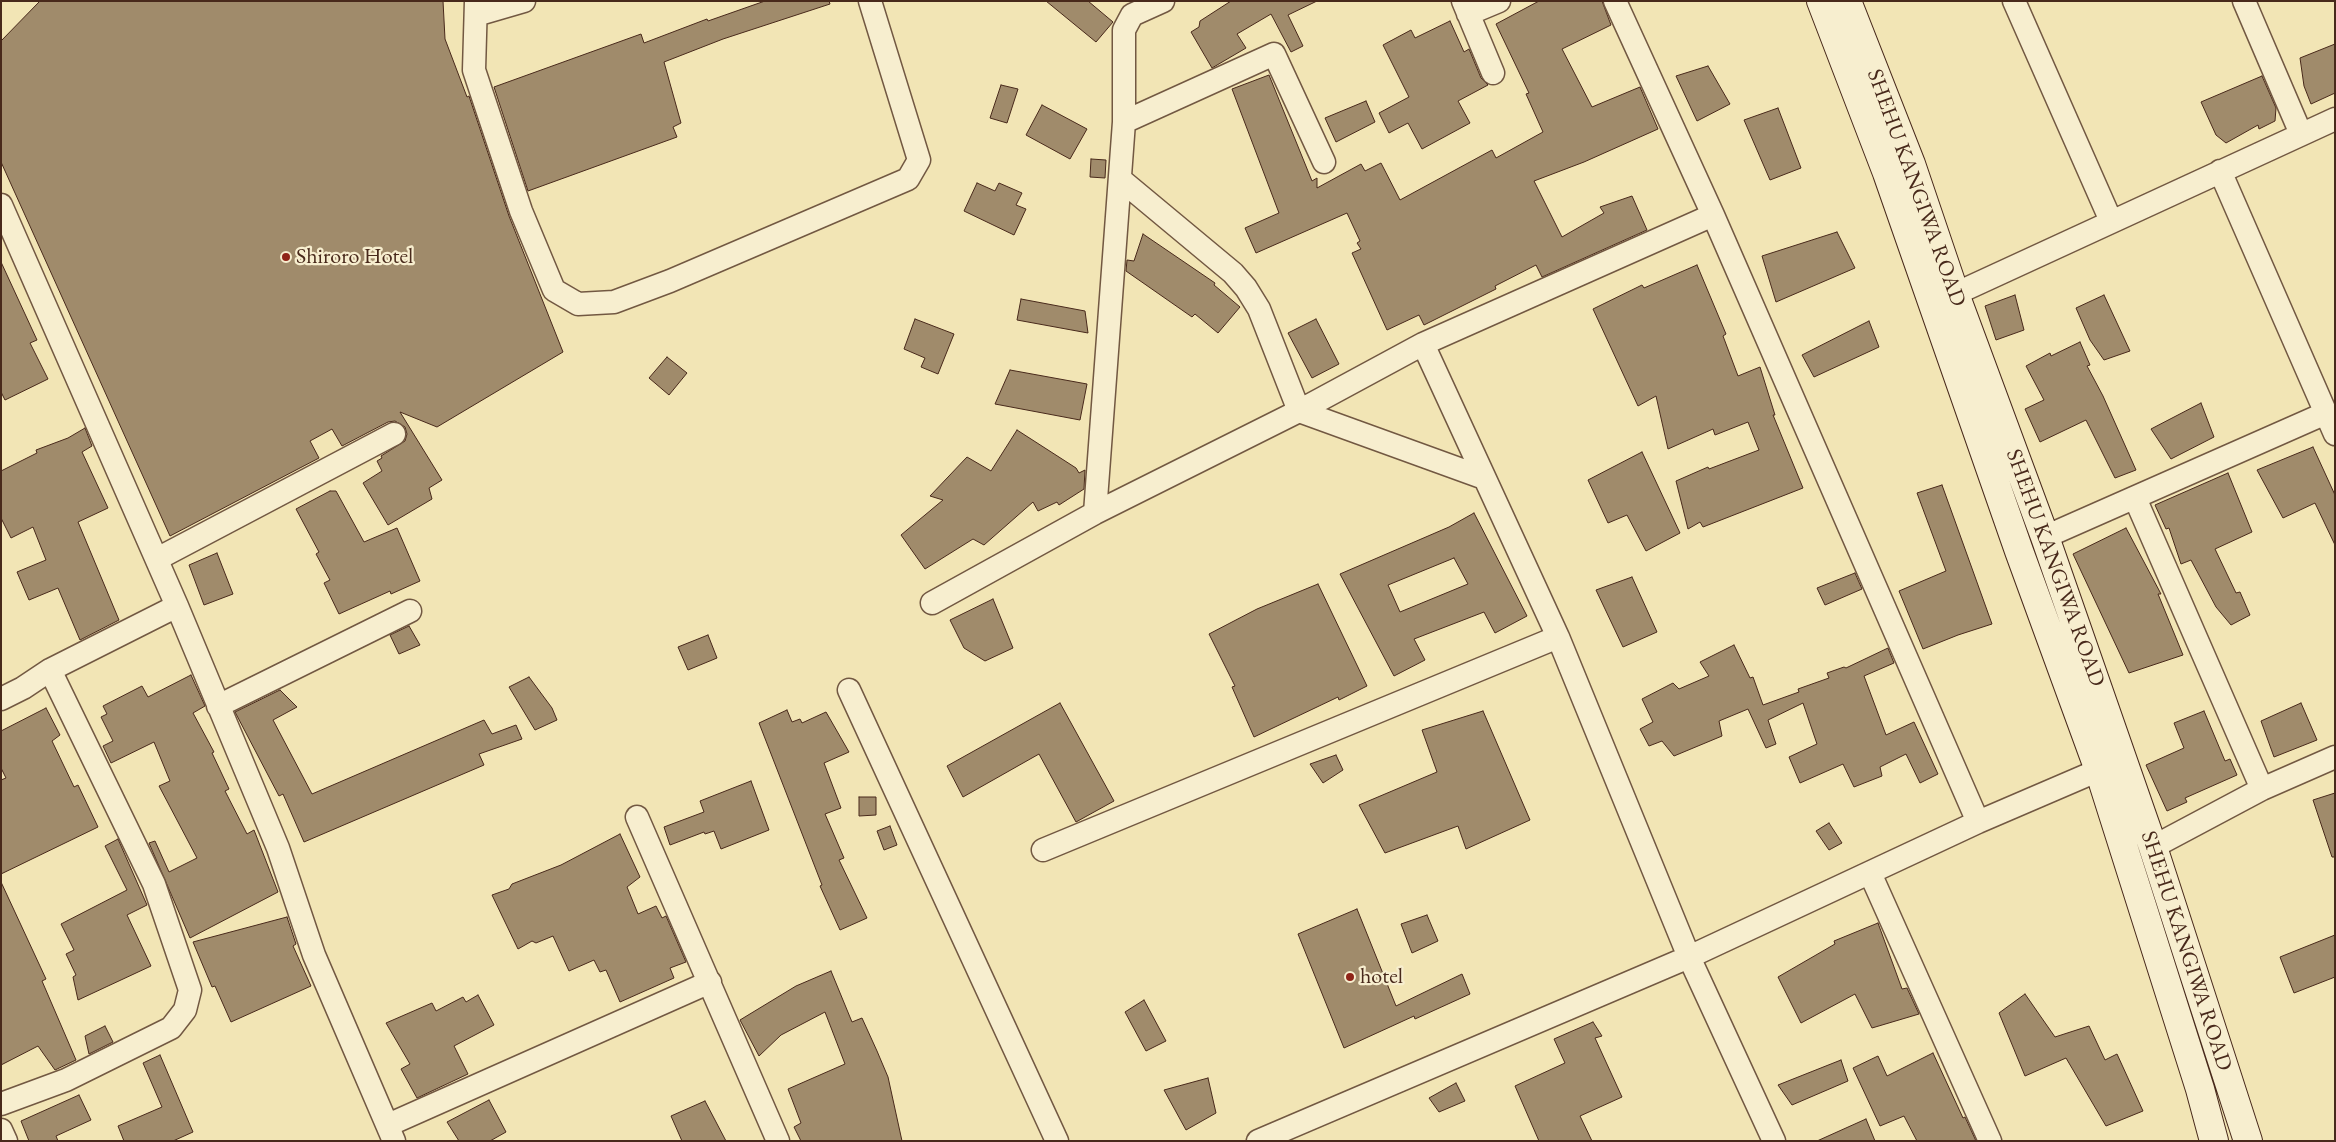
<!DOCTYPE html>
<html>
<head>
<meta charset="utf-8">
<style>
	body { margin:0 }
	#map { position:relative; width:2336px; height:1142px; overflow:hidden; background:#f2e5b5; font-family:"EB Garamond",serif }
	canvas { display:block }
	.frame { position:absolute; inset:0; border:2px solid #48291b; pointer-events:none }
</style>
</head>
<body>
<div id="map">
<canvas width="2336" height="1142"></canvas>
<div class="frame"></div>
</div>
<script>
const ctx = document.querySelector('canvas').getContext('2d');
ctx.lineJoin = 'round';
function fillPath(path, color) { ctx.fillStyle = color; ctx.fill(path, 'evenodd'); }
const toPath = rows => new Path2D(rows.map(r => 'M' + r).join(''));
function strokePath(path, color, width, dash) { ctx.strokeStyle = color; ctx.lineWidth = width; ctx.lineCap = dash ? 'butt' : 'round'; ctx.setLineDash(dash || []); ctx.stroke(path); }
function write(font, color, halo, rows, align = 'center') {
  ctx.font = font + ' "EB Garamond",serif'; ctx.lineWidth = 4.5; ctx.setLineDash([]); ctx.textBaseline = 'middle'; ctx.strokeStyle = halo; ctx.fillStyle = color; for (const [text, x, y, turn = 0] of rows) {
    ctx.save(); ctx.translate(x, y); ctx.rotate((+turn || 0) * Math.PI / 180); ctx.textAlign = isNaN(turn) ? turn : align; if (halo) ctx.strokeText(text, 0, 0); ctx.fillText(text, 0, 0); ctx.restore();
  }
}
const building = toPath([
	[40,1,443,1,445,39,467,97,469,96,509,216,563,352,437,427,400,412,442,480,429,488,432,499,388,525,363,483,382,471,377,461,382,458,381,456,405,441,407,434,405,427,395,421,388,422,342,446,332,429,310,441,319,458,170,536,1,162,1,41,40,1],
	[765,1,829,1,830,4,723,39,664,62,681,123,673,127,677,137,528,191,494,87,641,34,644,43,707,19,708,21,765,1],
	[1046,1,1088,1,1113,22,1096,42,1046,1],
	[1231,1,1317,1,1288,15,1303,46,1291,52,1271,14,1237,34,1246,48,1212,68,1191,32,1199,27,1200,21,1231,1],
	[1539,1,1602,1,1611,25,1562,49,1592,107,1640,87,1658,129,1584,162,1534,181,1562,237,1604,213,1600,207,1632,196,1647,230,1542,277,1536,265,1495,286,1496,289,1424,325,1419,315,1387,330,1352,253,1361,249,1357,243,1360,241,1347,213,1256,253,1245,228,1279,213,1232,89,1269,75,1312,181,1317,178,1317,188,1361,164,1365,171,1381,163,1400,200,1492,150,1496,158,1543,132,1526,94,1529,93,1496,24,1539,1],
	[1450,21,1464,52,1469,49,1481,78,1488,85,1458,101,1470,123,1422,149,1408,123,1389,133,1379,113,1409,97,1383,45,1411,30,1415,38,1450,21],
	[2335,44,2335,93,2311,104,2304,86,2300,58,2335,44],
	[1708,66,1730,104,1697,121,1676,76,1708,66],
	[2262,76,2276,108,2275,121,2259,129,2258,125,2226,143,2216,135,2201,102,2262,76],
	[1001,85,1018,89,1007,123,990,118,1001,85],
	[1366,101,1375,122,1336,142,1325,118,1366,101],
	[1042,105,1087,129,1070,159,1026,135,1042,105],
	[1778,108,1801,168,1770,180,1744,120,1778,108],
	[1091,159,1106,160,1105,178,1090,177,1091,159],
	[977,183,995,191,999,183,1022,193,1016,205,1026,209,1014,235,964,211,977,183],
	[1837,232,1855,268,1776,302,1762,256,1837,232],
	[1143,234,1215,283,1214,285,1240,307,1218,333,1195,314,1192,317,1126,271,1127,260,1134,261,1143,234],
	[1,262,37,340,30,343,48,379,5,400,1,392,1,262],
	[1697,265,1726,334,1723,336,1738,376,1760,367,1775,415,1773,415,1803,488,1703,527,1700,522,1688,529,1676,481,1708,467,1709,469,1759,450,1748,422,1715,435,1713,429,1668,449,1656,396,1638,406,1593,309,1642,285,1644,288,1697,265],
	[2015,295,2024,330,1996,340,1985,306,2015,295],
	[2104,295,2130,351,2104,360,2090,340,2076,308,2104,295],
	[1021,299,1085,311,1088,333,1017,320,1021,299],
	[915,319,954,334,938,374,921,367,925,358,904,349,915,319],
	[1316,319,1339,364,1312,378,1288,333,1316,319],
	[1869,321,1879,347,1814,377,1802,355,1869,321],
	[2080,342,2090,365,2087,366,2103,396,2136,470,2115,478,2086,420,2040,442,2025,409,2044,400,2026,366,2050,353,2051,356,2080,342],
	[667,357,687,373,669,395,649,378,667,357],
	[1010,370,1087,384,1080,420,995,404,1010,370],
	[2201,403,2214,437,2171,459,2151,429,2201,403],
	[85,428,92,446,82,452,108,508,78,522,119,620,80,640,58,588,29,600,17,572,46,560,33,527,11,538,1,518,1,471,37,453,36,450,68,438,85,428],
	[1017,430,1076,468,1079,473,1085,470,1084,489,1059,505,1057,502,1038,511,1033,502,984,545,973,539,925,569,901,535,943,500,930,496,967,457,991,471,1017,430],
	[2313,447,2335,495,2335,545,2315,503,2283,518,2257,470,2313,447],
	[1642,452,1680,533,1646,551,1627,515,1608,523,1588,480,1642,452],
	[2228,473,2252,532,2215,549,2236,593,2240,592,2250,615,2231,625,2216,607,2191,560,2181,564,2169,528,2166,529,2155,505,2228,473],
	[1942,485,1992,624,1958,635,1923,649,1899,591,1946,571,1917,493,1942,485],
	[330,491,336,491,364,542,397,528,420,581,391,594,390,591,339,614,324,583,330,580,316,554,319,552,296,509,330,491],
	[1474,513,1527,616,1495,633,1484,612,1414,639,1425,660,1394,676,1340,574,1449,527,1474,513],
	[1454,558,1468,584,1400,612,1388,585,1454,558],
	[2126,528,2161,594,2158,594,2183,655,2129,673,2073,554,2126,528],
	[217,553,233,594,204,605,189,565,217,553],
	[1855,573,1862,589,1825,605,1817,588,1855,573],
	[1632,577,1657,632,1623,647,1596,590,1632,577],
	[1318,584,1367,686,1339,700,1338,697,1254,737,1232,687,1235,686,1209,634,1257,609,1318,584],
	[993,599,1013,648,985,661,964,648,950,620,993,599],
	[409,626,420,645,399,654,390,635,409,626],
	[708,635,717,658,688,670,678,647,708,635],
	[1734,645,1750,678,1753,677,1763,705,1799,692,1798,689,1829,678,1827,673,1844,667,1846,668,1888,648,1894,663,1864,676,1886,735,1914,722,1938,774,1920,783,1906,754,1880,767,1882,776,1854,787,1843,764,1800,783,1789,757,1817,744,1803,703,1768,720,1776,744,1766,748,1748,709,1719,721,1722,736,1674,756,1662,741,1649,746,1640,729,1653,722,1642,699,1673,683,1679,689,1709,676,1700,662,1734,645],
	[191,675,205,706,193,713,214,752,212,753,229,789,225,791,247,834,254,830,278,892,190,938,149,843,155,841,169,872,197,858,159,786,170,781,154,742,111,763,103,746,113,741,101,717,107,714,103,706,142,686,148,697,191,675],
	[529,677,552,708,557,720,535,730,509,687,529,677],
	[280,690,297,707,273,720,312,794,484,720,492,734,516,725,522,739,479,754,484,765,304,842,283,794,279,796,235,712,280,690],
	[1060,703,1114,801,1076,822,1039,754,963,797,947,766,1060,703],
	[2301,703,2317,740,2274,757,2261,721,2301,703],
	[46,708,60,735,52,741,74,787,78,785,98,827,1,874,1,780,6,778,1,768,1,731,46,708],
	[787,710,792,722,800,719,802,723,826,712,849,752,824,763,841,808,825,814,844,858,839,860,867,918,840,930,820,886,822,885,759,723,787,710],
	[1483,711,1530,820,1466,849,1458,826,1385,853,1359,805,1437,772,1422,730,1483,711],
	[2204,711,2225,761,2230,759,2237,775,2185,798,2187,802,2167,811,2146,765,2184,748,2174,723,2204,711],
	[1336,755,1343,770,1323,783,1310,764,1336,755],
	[751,781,769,830,721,849,714,831,705,834,704,832,670,845,664,827,704,812,700,801,751,781],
	[2335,793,2335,857,2332,857,2313,800,2335,793],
	[859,797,876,797,876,815,859,816,859,797],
	[1829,823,1842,843,1829,850,1816,831,1829,823],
	[890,826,897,845,884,850,877,831,890,826],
	[620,834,640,877,627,887,638,914,656,906,662,918,666,916,686,962,670,968,674,978,620,1002,606,970,600,972,594,960,569,971,553,936,536,943,532,941,518,949,492,895,509,889,512,884,561,865,620,834],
	[118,839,147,905,127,915,151,966,78,1000,73,977,76,975,66,954,74,950,61,924,127,890,105,846,118,839],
	[1,882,46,979,42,981,76,1060,55,1070,38,1046,1,1065,1,882],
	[1357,909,1396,1006,1462,974,1470,994,1415,1019,1414,1016,1344,1048,1298,934,1357,909],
	[1427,915,1438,941,1412,953,1401,924,1427,915],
	[287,917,296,944,293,946,311,986,231,1022,215,986,212,987,193,942,287,917],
	[1878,923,1902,989,1907,988,1919,1014,1872,1028,1855,994,1801,1023,1778,977,1835,944,1834,941,1878,923],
	[2335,935,2335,977,2294,993,2280,957,2335,935],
	[831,971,852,1022,862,1018,877,1051,888,1077,902,1141,801,1141,794,1127,801,1123,788,1089,845,1064,825,1012,781,1035,759,1056,740,1020,796,986,831,971],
	[2025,994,2055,1037,2089,1026,2105,1060,2117,1054,2143,1111,2106,1126,2066,1058,2025,1076,1999,1013,2025,994],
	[478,995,494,1025,454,1046,468,1074,417,1098,401,1069,410,1064,386,1023,432,1003,436,1011,463,997,466,1002,478,995],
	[1144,1000,1166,1041,1146,1051,1125,1012,1144,1000],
	[1593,1022,1602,1036,1595,1038,1622,1097,1580,1116,1592,1141,1539,1141,1515,1086,1565,1063,1554,1039,1593,1022],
	[105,1026,113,1042,89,1054,85,1036,105,1026],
	[1933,1053,1963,1118,1965,1117,1976,1141,1917,1141,1904,1116,1880,1126,1853,1068,1878,1056,1887,1076,1933,1053],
	[160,1055,193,1132,173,1141,124,1141,118,1126,162,1107,143,1063,160,1055],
	[1841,1060,1848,1081,1792,1105,1778,1085,1841,1060],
	[1208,1078,1216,1113,1186,1130,1164,1090,1208,1078],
	[1456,1083,1465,1101,1439,1112,1429,1098,1456,1083],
	[79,1095,91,1120,56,1136,58,1141,29,1141,21,1121,79,1095],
	[489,1100,506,1132,490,1141,459,1141,447,1122,489,1100],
	[705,1101,726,1141,682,1141,671,1116,705,1101],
	[1866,1119,1875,1141,1817,1141,1866,1119]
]);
fillPath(building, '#a08b6b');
strokePath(building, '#48291b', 1);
const minor = toPath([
	[476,1,474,70,521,211,554,290,578,304,614,302,670,281,908,179,919,160,870,1],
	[1463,1,1493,73],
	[1615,1,1713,215,1978,822],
	[2014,1,2111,221],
	[2244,1,2301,134],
	[1468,14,1499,1],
	[476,15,524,1],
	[1124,122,1274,54,1324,162],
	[2220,171,2335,434],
	[1120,179,1233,273,1246,288,1259,309,1299,411,1484,478],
	[1,205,177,606,278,848,314,955,394,1141],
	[1955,294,2335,119],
	[1423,344,1558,637,1689,957,1774,1141],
	[2135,498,2262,789],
	[1095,513,1124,122,1124,30,1132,15,1163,1],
	[2045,537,2326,413],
	[157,559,394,434],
	[932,603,1095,513,1299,411,1423,344,1713,215],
	[849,690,1057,1141],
	[1,699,23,688,50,670,177,606],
	[218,706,410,611],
	[637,817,778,1141],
	[2153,847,2262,789,2335,757],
	[1043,850,1558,637],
	[1870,873,1990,1141],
	[1,1104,66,1080,171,1028,185,1010,190,990,154,884,50,670],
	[388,1125,710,982],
	[1,1130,6,1141],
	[1258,1141,1689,957,1978,822,2099,770]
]);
const secondary = toPath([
	[1821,1,1887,173,2019,551,2099,770,2200,1089,2214,1141],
	[1847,1,1911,164,1955,294,2045,537,2153,847,2248,1141]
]);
strokePath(minor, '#725842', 25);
strokePath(secondary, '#48291b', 30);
strokePath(minor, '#f7eecf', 22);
strokePath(secondary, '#f7eecf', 28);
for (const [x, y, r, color] of [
	[286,257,5,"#8f2418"],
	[1350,977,5,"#8f2418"]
]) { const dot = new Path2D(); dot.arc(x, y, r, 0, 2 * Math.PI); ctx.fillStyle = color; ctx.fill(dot); strokePath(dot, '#f7eecf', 2); }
write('22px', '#48291b', '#f7eecf', [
	["SHEHU KANGIWA ROAD",1916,188,70],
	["SHEHU KANGIWA ROAD",2055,568,70],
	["SHEHU KANGIWA ROAD",2186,951,72]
]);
write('22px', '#48291b', '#f7eecf', [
	["Shiroro Hotel",296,257],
	["hotel",1360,977]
], 'left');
</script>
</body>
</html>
